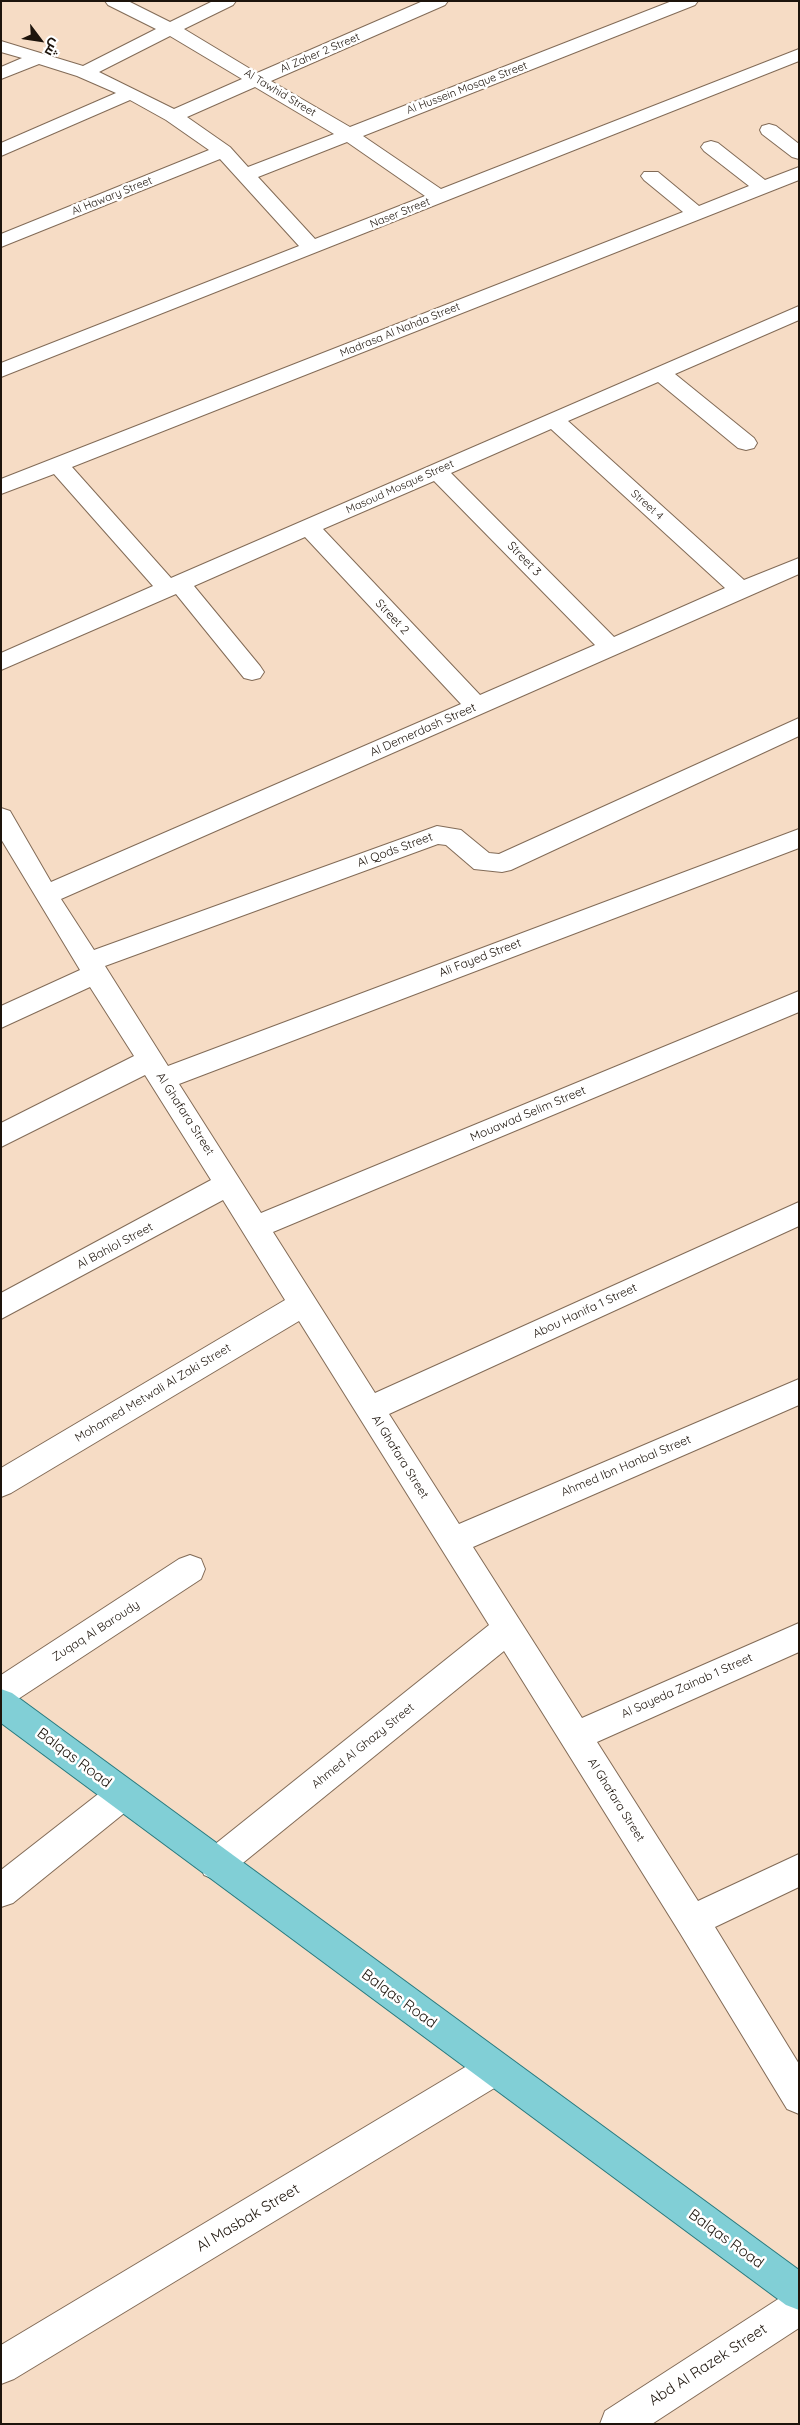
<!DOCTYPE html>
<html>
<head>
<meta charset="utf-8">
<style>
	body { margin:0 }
	#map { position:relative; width:800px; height:2425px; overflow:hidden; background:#f6dcc5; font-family:Quicksand,Cairo,sans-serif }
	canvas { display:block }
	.frame { position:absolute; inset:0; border:2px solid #1d140c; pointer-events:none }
	.north { position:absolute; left:15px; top:15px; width:50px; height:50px; -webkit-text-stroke:4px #fff; paint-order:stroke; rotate:121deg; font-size:14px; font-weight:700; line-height:20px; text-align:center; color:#1d140c }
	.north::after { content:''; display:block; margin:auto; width:18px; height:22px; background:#1d140c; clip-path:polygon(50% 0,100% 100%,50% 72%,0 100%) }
</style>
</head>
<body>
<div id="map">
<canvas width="800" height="2425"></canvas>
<div class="frame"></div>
<div class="north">ش</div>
</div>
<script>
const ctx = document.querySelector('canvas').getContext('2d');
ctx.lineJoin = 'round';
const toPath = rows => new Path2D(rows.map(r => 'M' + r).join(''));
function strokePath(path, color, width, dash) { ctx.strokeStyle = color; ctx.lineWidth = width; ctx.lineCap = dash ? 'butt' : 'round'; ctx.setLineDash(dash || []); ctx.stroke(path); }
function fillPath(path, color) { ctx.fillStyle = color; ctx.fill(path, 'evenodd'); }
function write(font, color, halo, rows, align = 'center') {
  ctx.font = font + ' Quicksand,sans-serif'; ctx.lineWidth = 5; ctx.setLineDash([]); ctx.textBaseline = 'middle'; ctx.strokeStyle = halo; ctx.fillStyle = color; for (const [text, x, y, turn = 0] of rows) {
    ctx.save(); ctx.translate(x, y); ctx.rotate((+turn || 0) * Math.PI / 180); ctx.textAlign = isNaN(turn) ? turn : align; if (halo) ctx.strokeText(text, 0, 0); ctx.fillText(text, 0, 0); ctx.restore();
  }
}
const minor = toPath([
	[105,1,128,1,170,22,213,1,236,1,233,5,184,29,257,73,423,1,448,1,445,5,271,81,350,127,672,1,698,1,695,5,363,136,441,189,799,49,799,61,1,377,1,363,299,246,220,159,1,247,1,234,209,150,166,120,130,100,1,156,1,143,116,93,77,76,39,64,1,79,1,67,22,58,1,52,1,41,83,66,156,29,108,5,105,1],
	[170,36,242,79,174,109,99,72,170,36],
	[255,87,334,134,248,167,230,147,187,117,255,87],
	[347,142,425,196,315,239,258,177,347,142],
	[769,124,776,126,799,144,799,159,792,157,762,134,760,130,762,126,769,124],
	[711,141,718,143,765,180,799,167,799,180,72,467,171,578,799,306,799,320,675,374,754,438,757,443,754,448,746,450,738,448,658,382,568,421,744,580,799,558,799,574,61,899,94,950,437,826,461,830,489,853,499,854,799,718,799,736,511,870,502,872,474,869,446,845,438,844,105,966,168,1066,799,829,799,848,179,1084,261,1213,799,991,799,1012,273,1232,375,1393,799,1202,799,1226,389,1414,459,1524,799,1379,799,1405,473,1547,582,1718,799,1623,799,1652,597,1742,698,1901,799,1854,799,1887,715,1927,799,2064,799,2114,787,2109,680,1933,504,1651,228,1875,216,1880,204,1875,200,1864,204,1853,489,1625,299,1321,11,1493,1,1497,1,1468,285,1300,223,1200,1,1319,1,1293,211,1180,145,1075,1,1147,1,1123,134,1056,90,987,1,1028,1,1006,80,970,1,839,1,808,10,811,51,882,461,704,305,537,194,586,260,666,264,672,260,678,252,680,244,678,176,594,1,670,1,653,153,586,54,474,1,494,1,479,683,212,644,180,641,176,644,172,658,172,699,206,749,186,704,151,701,147,704,143,711,141],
	[551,429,725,588,614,637,451,473,551,429],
	[434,481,595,645,480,695,323,529,434,481],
	[190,1555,201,1559,205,1569,201,1579,12,1703,1,1708,1,1675,179,1559,190,1555],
	[122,1779,133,1784,138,1795,133,1806,13,1903,1,1907,1,1870,111,1784,122,1779],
	[494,2052,506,2057,511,2069,506,2081,14,2379,1,2384,1,2345,482,2057,494,2052],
	[799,2289,799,2328,652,2424,600,2424,605,2411,786,2294,799,2289]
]);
const major = toPath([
	[1,1689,12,1693,799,2270,799,2310,786,2305,1,1723,1,1689]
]);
strokePath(minor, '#826b57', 2);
strokePath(major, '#27797e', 2);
fillPath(minor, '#fff');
fillPath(major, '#81cfd6');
write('11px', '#1d140c', '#fff', [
	["Al Zaher 2 Street",320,53,-23],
	["Al Hussein Mosque Street",467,88,-21],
	["Al Tawhid Street",280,93,31],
	["Al Hawary Street",112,196,-22],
	["Naser Street",400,213,-22],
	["Madrasa Al Nahda Street",400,330,-22],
	["Masoud Mosque Street",400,487,-24],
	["Street 4",647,505,42]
]);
write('12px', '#1d140c', '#fff', [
	["Street 3",524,559,46],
	["Street 2",392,617,47],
	["Al Demerdash Street",423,730,-24],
	["Al Qods Street",395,850,-20],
	["Ali Fayed Street",480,958,-21],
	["Al Ghafara Street",185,1114,57],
	["Mouawad Selim Street",528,1114,-23],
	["Al Bahlol Street",115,1246,-28],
	["Abou Hanifa 1 Street",585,1311,-25],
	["Mohamed Metwali Al Zaki Street",153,1393,-31],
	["Al Ghafara Street",400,1457,58],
	["Ahmed Ibn Hanbal Street",626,1466,-23],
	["Zuqaq Al Baroudy",96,1631,-33],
	["Al Sayeda Zainab 1 Street",687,1686,-24],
	["Ahmed Al Ghazy Street",363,1746,-39],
	["Al Ghafara Street",616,1800,58]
]);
write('15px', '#1d140c', '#fff', [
	["Balqas Road",74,1758,37],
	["Balqas Road",399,1999,36],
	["Al Masbak Street",248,2218,-31],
	["Balqas Road",726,2239,36],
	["Abd Al Razek Street",708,2365,-33]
]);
</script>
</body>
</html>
